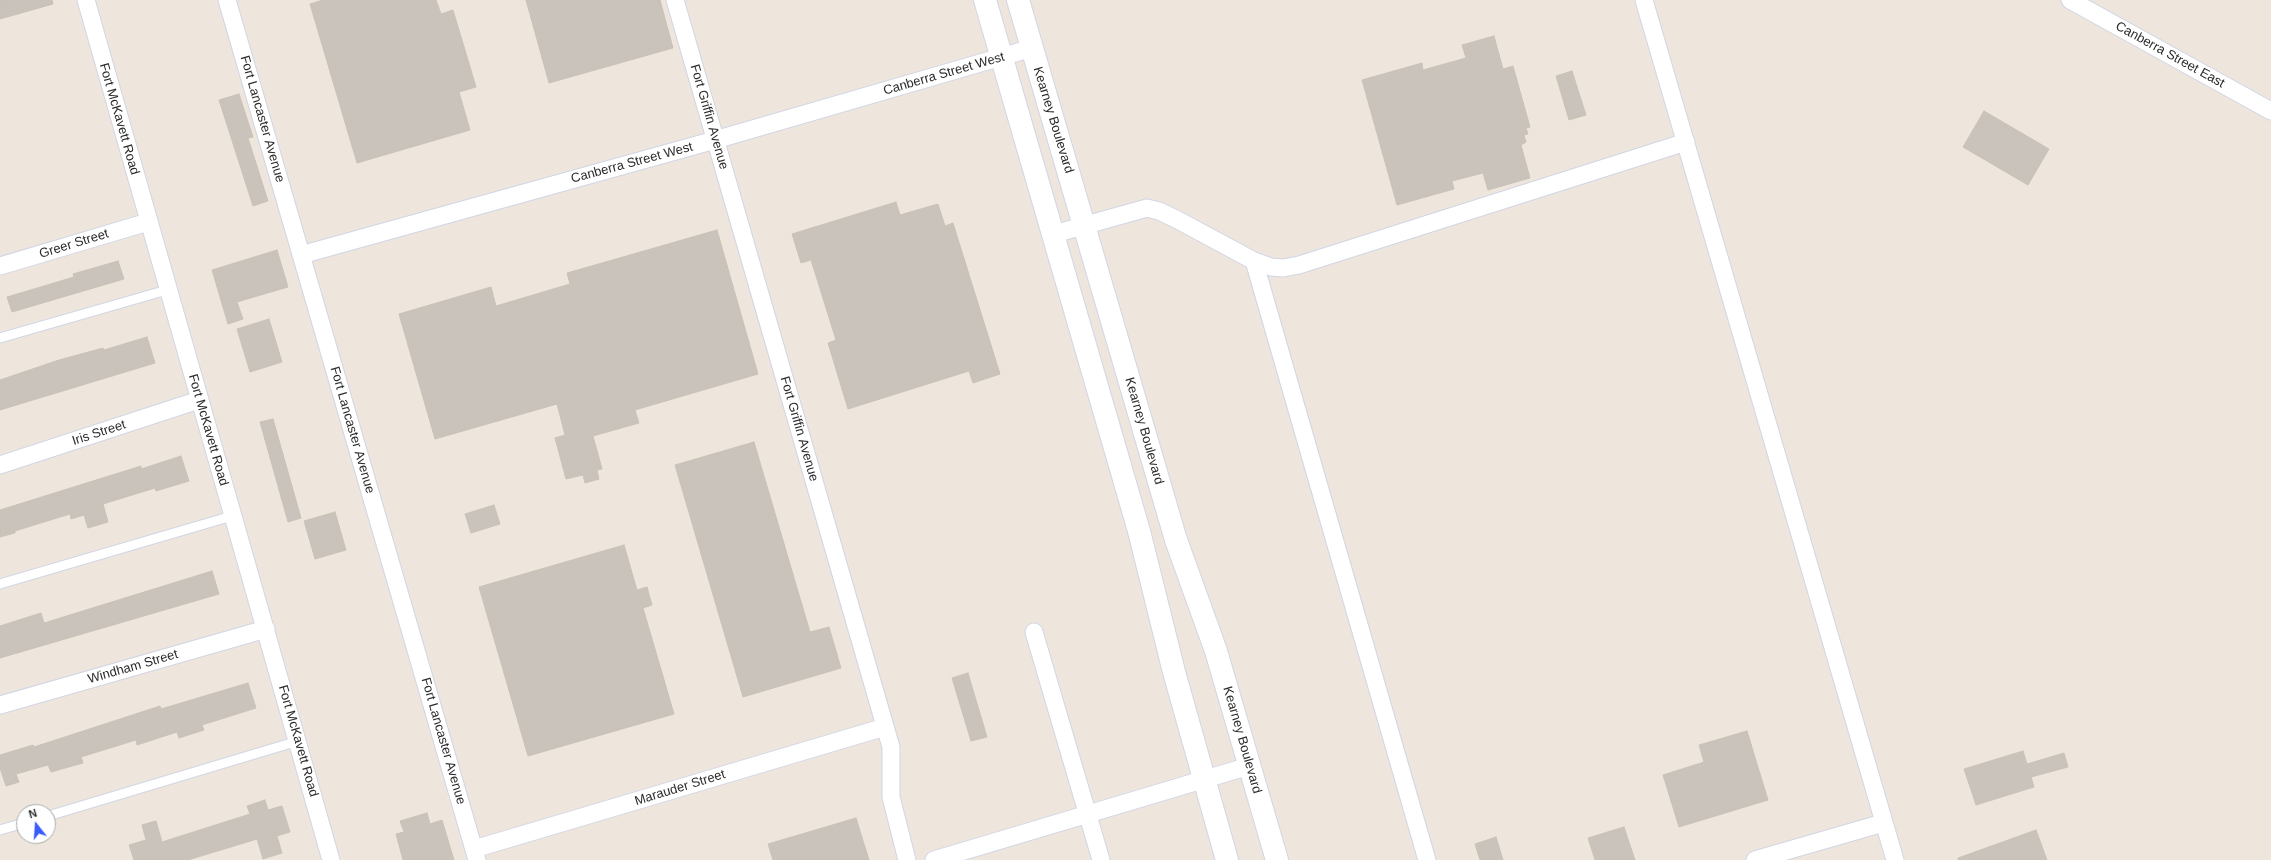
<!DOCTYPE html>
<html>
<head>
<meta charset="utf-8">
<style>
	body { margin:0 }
	#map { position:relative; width:2271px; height:860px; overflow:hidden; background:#eee6dc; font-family:Arial,sans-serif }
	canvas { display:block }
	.north { position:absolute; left:16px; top:804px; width:40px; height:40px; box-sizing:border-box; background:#fff; border:1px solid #aaa; border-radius:50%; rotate:343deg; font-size:11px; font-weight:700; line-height:16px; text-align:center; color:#2b2b2b }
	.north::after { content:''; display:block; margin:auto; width:14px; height:18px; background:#385cff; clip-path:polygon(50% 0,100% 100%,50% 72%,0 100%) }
</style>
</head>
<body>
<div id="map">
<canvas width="2271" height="860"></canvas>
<div class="north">N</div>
</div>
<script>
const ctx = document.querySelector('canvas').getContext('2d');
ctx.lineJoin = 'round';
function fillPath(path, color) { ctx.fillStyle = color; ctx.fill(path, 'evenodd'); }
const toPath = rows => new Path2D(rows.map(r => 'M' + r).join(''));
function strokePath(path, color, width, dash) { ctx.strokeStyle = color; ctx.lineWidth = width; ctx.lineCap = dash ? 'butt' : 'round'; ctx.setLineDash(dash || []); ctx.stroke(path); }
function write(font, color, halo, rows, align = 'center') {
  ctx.font = font + ' Arial,sans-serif'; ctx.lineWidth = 3.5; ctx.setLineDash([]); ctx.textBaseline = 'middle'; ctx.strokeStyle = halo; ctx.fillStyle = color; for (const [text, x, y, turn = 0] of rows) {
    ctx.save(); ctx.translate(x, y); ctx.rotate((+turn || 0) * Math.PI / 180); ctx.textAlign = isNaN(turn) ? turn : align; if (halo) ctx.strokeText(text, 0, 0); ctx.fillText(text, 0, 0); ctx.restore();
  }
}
const building = toPath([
	[0,0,52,0,53,4,0,19,0,0],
	[323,0,436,0,441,14,453,10,476,87,459,92,470,130,357,163,310,4,323,0],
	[526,0,660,0,673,48,549,83,526,0],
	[1494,36,1503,69,1513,66,1530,127,1526,128,1528,134,1524,135,1526,142,1521,145,1530,178,1488,190,1483,173,1452,181,1454,189,1397,205,1362,80,1422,63,1423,70,1466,58,1462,45,1494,36],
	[1572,71,1586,115,1569,120,1556,76,1572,71],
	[239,94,253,137,248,138,268,201,253,206,219,100,239,94],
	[1984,111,2049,149,2028,185,1963,147,1984,111],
	[896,202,900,215,938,204,945,226,953,223,1000,374,973,383,969,371,848,409,828,343,836,340,811,260,801,263,792,234,896,202],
	[717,230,758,374,635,410,639,423,593,436,602,469,597,470,599,479,585,483,583,475,566,479,555,438,565,435,557,404,435,439,399,314,491,287,496,306,570,284,567,273,717,230],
	[277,250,288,287,237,302,243,319,228,324,212,270,277,250],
	[118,261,124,279,12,312,7,297,74,277,73,274,118,261],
	[269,319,282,362,250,372,237,329,269,319],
	[147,337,155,363,0,410,0,380,59,360,103,348,104,350,147,337],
	[273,419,301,518,288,522,260,422,273,419],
	[754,442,810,632,829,627,841,668,743,697,675,465,754,442],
	[181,456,189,481,156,491,155,488,103,504,108,522,88,528,84,515,71,519,70,514,15,531,15,533,0,537,0,510,141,466,141,469,181,456],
	[494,505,500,524,471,533,465,514,494,505],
	[335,512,346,550,315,559,304,521,335,512],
	[624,545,637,590,647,587,652,605,643,608,674,714,528,756,479,587,624,545],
	[212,571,219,594,0,658,0,626,41,613,44,623,212,571],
	[968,673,987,737,971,741,952,678,968,673],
	[248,683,256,708,202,725,204,730,179,738,177,732,137,745,136,740,81,757,83,763,51,772,48,765,16,774,19,782,6,786,0,768,0,755,33,745,34,747,160,706,161,709,248,683],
	[1747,731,1768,800,1679,827,1663,775,1704,762,1699,745,1747,731],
	[2023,751,2027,764,2064,753,2068,767,2031,777,2034,787,1976,805,1964,769,2023,751],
	[265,800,268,810,282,806,290,832,277,836,282,853,263,859,257,839,188,860,134,860,129,845,146,840,142,825,156,821,162,842,250,814,247,806,265,800],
	[427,813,430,824,442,820,454,860,403,860,396,834,404,832,400,821,427,813],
	[856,818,869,860,773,860,768,844,856,818],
	[1624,827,1635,860,1595,860,1588,838,1624,827],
	[2036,830,2047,860,1958,860,1958,858,2036,830],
	[1496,837,1503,860,1480,860,1475,844,1496,837]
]);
fillPath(building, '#c9c3bc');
strokePath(building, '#c9c2b6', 1);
const lane = toPath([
	[0,338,167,290],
	[0,584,232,516],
	[48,816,298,741],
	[0,830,24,823]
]);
const street = toPath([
	[86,0,331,860],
	[227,0,477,860],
	[675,0,891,747,891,797,907,860],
	[1644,0,1895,860],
	[2070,0,2271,111],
	[1054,234,1147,208,1159,211,1176,219,1254,261,1271,267,1283,268,1299,265,1686,142],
	[301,255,715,140,1032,48],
	[1254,261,1427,860],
	[0,266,148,222],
	[0,465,199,400],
	[1034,632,1101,860],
	[0,705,266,629],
	[474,849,885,727],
	[934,860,1249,766],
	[1755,860,1883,823]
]);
const secondary = toPath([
	[985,0,1139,531,1174,672,1227,860],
	[1018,0,1176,540,1216,651,1277,860]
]);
strokePath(lane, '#d1d5e5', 11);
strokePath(street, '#d1d5e5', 19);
strokePath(secondary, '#d1d5e5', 24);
strokePath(lane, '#fff', 9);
strokePath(street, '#fff', 17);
strokePath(secondary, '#fff', 22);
write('13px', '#2b2b2b', '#fff', [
	["Canberra Street East",2170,55,29],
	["Canberra Street West",944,74,-16],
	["Fort Griffin Avenue",709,117,74],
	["Fort McKavett Road",119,119,74],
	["Fort Lancaster Avenue",262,119,74],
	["Kearney Boulevard",1053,120,73],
	["Canberra Street West",632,163,-15],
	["Greer Street",74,244,-17],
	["Fort Griffin Avenue",799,429,74],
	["Fort McKavett Road",208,430,74],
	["Fort Lancaster Avenue",352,430,74],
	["Kearney Boulevard",1144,431,74],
	["Iris Street",99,433,-18],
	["Windham Street",133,667,-16],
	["Kearney Boulevard",1242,740,74],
	["Fort McKavett Road",298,741,74],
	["Fort Lancaster Avenue",443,741,74],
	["Marauder Street",680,788,-17]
]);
</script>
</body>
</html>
